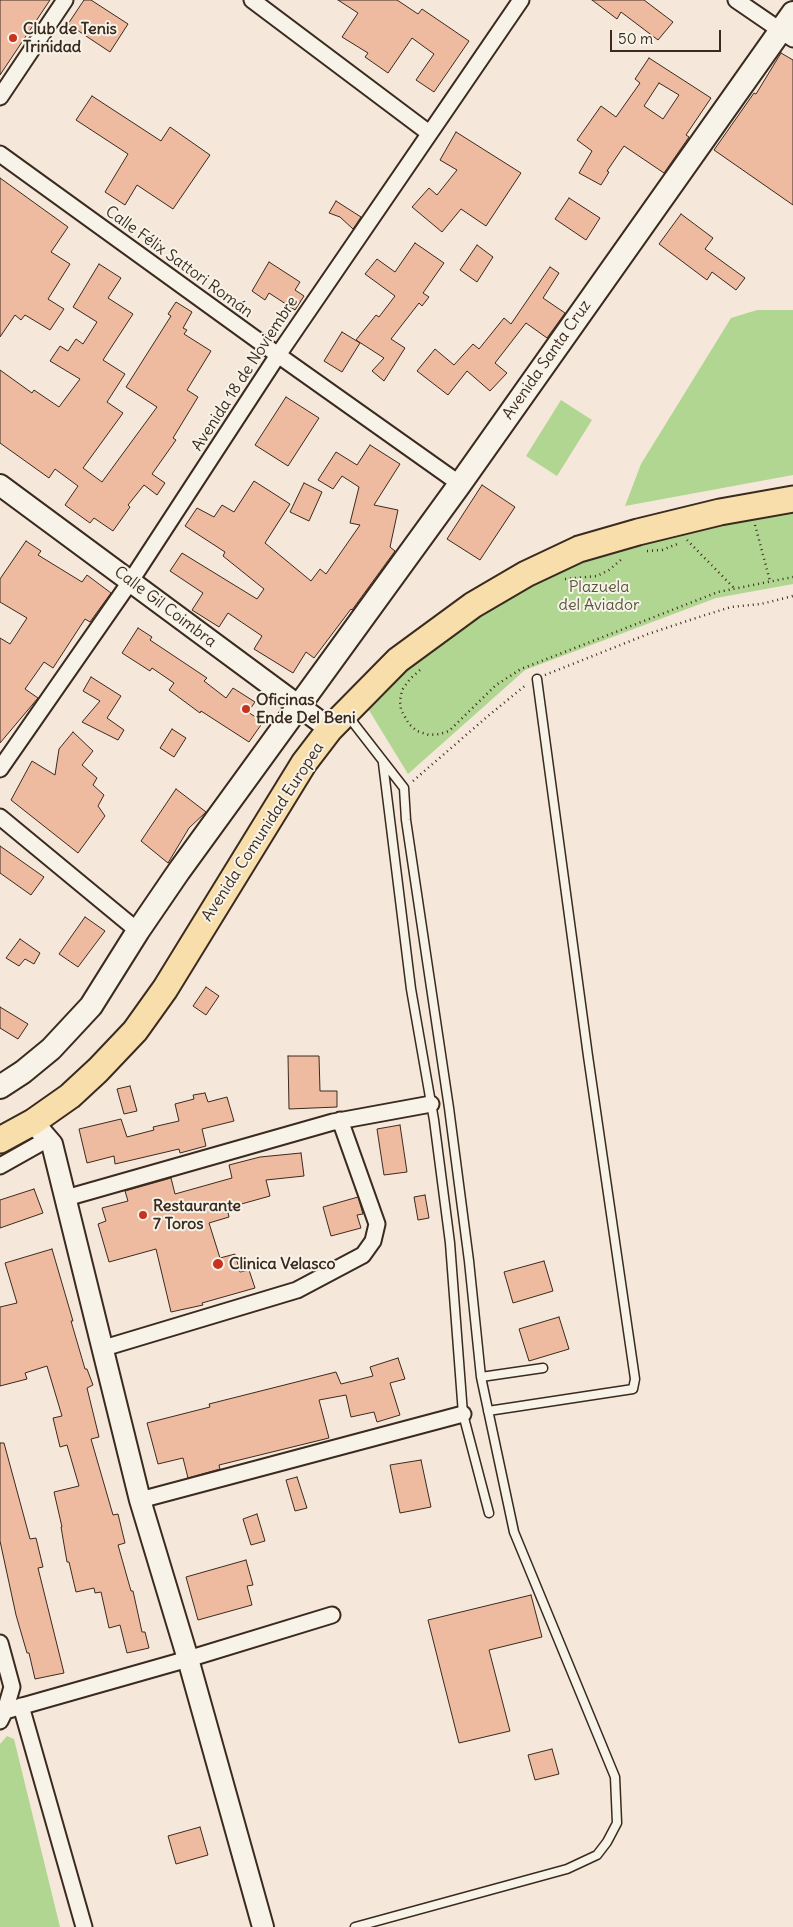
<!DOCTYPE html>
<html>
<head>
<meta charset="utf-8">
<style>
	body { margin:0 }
	#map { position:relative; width:793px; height:1927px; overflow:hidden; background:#f5e8da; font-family:Delius,sans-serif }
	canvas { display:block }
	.scale { position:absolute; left:610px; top:30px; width:111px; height:22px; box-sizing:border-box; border:2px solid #3b2a1e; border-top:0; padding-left:6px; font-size:15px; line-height:18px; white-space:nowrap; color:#3b2a1e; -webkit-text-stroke:4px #f7f3e8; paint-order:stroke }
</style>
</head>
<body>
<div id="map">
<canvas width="793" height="1927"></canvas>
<div class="scale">50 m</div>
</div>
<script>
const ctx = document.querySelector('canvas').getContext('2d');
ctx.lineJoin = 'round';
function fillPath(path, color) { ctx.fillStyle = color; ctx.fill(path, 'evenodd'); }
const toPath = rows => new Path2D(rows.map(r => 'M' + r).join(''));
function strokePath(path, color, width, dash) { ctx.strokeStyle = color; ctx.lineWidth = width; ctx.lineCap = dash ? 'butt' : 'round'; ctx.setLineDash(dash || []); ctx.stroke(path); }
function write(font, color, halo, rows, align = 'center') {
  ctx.font = font + ' Delius,sans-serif'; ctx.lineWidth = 4; ctx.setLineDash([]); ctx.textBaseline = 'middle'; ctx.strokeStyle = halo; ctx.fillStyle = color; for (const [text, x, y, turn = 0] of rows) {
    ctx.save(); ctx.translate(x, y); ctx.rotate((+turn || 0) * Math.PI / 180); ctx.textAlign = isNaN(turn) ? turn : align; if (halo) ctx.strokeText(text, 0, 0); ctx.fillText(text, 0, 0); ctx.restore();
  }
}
fillPath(toPath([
	[757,310,793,310,793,475,625,506,641,464,731,318],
	[561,400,592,420,557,476,526,456],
	[793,509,793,584,716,598,525,670,408,774,367,707,402,665,479,609,586,554,677,529],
	[7,1736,14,1739,60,1927,0,1927,0,1744]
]), '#b0d691');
const building = toPath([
	[0,0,50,0,0,75,0,0],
	[84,0,91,0,128,24,110,52,68,24,84,0],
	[338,0,397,0,418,14,422,9,469,41,434,92,416,80,434,54,412,38,388,73,365,57,368,53,342,37,358,13,338,0],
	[592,0,644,0,673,22,658,40,621,12,617,19,592,0],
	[781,53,793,60,793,205,714,150,754,93,756,94,781,53],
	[649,58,711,98,686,135,689,137,664,173,624,146,607,171,609,172,601,185,579,173,592,151,577,140,601,106,616,117,640,83,635,79,649,58],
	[659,83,679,95,663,119,644,106,659,83],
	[92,96,161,141,170,127,210,155,173,209,137,185,125,205,105,192,128,154,76,120,92,96],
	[456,132,521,173,486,226,461,209,442,232,412,207,429,188,437,195,457,170,440,160,456,132],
	[0,178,68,227,51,252,70,264,48,299,64,309,50,330,25,315,21,320,15,315,0,337,0,178],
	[569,198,600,218,586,240,555,219,569,198],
	[336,201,361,217,353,229,340,217,329,213,336,201],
	[681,214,713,238,705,249,745,278,736,290,712,272,707,280,659,244,681,214],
	[415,243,444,263,423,293,429,297,422,306,419,303,391,339,405,348,384,381,372,371,384,358,356,340,376,315,379,317,395,296,365,274,377,259,395,272,415,243],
	[477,245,493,257,477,282,460,270,477,245],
	[269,262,300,282,295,290,304,296,295,310,269,293,265,300,252,291,269,262],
	[99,264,121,278,108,298,133,314,103,360,125,374,107,402,123,413,83,468,102,482,157,407,126,387,171,316,168,314,176,302,192,312,183,328,187,330,184,334,211,351,187,390,198,397,173,438,176,440,152,474,165,483,157,495,144,485,128,505,130,507,113,531,94,518,90,523,65,505,78,486,55,469,49,478,0,443,0,370,32,393,34,390,59,407,80,379,50,361,60,346,68,351,76,339,83,344,97,322,73,307,99,264],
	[550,267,559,273,543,298,565,313,547,338,526,323,495,363,507,373,490,391,467,371,448,395,417,371,435,349,454,365,473,344,479,349,504,318,511,324,550,267],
	[342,332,360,343,342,372,324,361,342,332],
	[286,397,319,418,288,466,255,445,286,397],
	[370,445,400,464,374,505,398,510,390,547,395,551,352,610,351,609,314,658,306,652,293,673,254,649,262,636,228,613,219,627,192,610,203,593,170,571,182,553,257,599,264,589,223,556,225,552,185,526,197,508,214,517,222,505,234,512,254,481,290,504,265,543,311,581,320,569,326,574,360,525,350,523,359,487,342,476,333,489,318,480,336,452,357,465,370,445],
	[304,483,322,492,309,521,290,512,304,483],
	[482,485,515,507,480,560,447,539,482,485],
	[26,541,41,551,38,555,82,582,87,575,111,593,90,622,85,619,53,668,44,662,25,689,38,698,0,743,0,638,10,644,27,618,0,602,0,579,26,541],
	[138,628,152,637,150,640,207,678,204,681,226,698,233,688,255,702,248,712,263,722,249,742,201,711,200,713,169,690,174,683,152,668,150,671,122,653,138,628],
	[91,677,121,696,107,718,124,730,118,740,82,722,100,701,83,691,91,677],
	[172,729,186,738,174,757,160,748,172,729],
	[73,732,93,751,82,765,97,778,93,785,104,795,98,806,105,816,78,853,11,800,32,761,55,775,59,749,73,732],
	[176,789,206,812,189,828,168,863,141,841,176,789],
	[0,846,44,877,31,895,0,873,0,846],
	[85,917,105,931,78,967,59,954,85,917],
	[20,939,40,953,34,964,25,959,19,966,6,958,20,939],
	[206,987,219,996,206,1015,193,1006,206,987],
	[0,1007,28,1024,18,1039,0,1028,0,1007],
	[288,1056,319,1056,320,1091,337,1091,337,1107,289,1109,288,1056],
	[130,1086,137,1111,124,1114,117,1089,130,1086],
	[205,1093,208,1102,227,1097,234,1121,202,1129,206,1146,180,1153,179,1149,115,1164,114,1156,87,1163,79,1129,121,1119,127,1137,154,1130,153,1127,179,1121,175,1104,194,1099,193,1095,205,1093],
	[400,1125,407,1172,384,1175,377,1129,400,1125],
	[301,1153,304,1176,266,1180,270,1196,227,1208,229,1217,209,1223,220,1258,235,1254,240,1272,249,1270,255,1288,202,1303,203,1305,171,1312,156,1249,109,1262,98,1224,106,1221,102,1208,128,1201,125,1191,171,1178,175,1194,232,1178,229,1165,260,1157,301,1153],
	[34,1189,43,1213,0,1228,0,1200,34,1189],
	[425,1195,429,1218,418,1220,414,1197,425,1195],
	[358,1197,363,1214,357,1215,361,1228,331,1236,323,1207,358,1197],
	[52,1249,73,1321,71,1321,85,1369,87,1369,93,1385,87,1388,99,1437,91,1439,113,1515,118,1514,125,1543,118,1545,131,1591,133,1591,142,1632,145,1632,149,1648,127,1653,120,1625,109,1628,101,1592,95,1593,94,1588,76,1592,69,1562,67,1562,61,1527,62,1527,54,1492,79,1486,67,1445,60,1447,53,1418,62,1416,47,1366,25,1373,27,1379,0,1386,0,1307,17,1303,5,1263,52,1249],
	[544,1261,553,1291,513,1303,504,1272,544,1261],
	[559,1317,569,1349,529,1361,519,1329,559,1317],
	[398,1358,405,1379,390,1383,400,1415,377,1422,374,1412,351,1417,346,1395,319,1400,329,1438,219,1465,220,1469,188,1478,183,1458,158,1464,147,1423,210,1407,209,1404,336,1372,341,1384,373,1376,370,1367,398,1358],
	[0,1443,4,1443,30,1539,36,1538,43,1567,38,1568,64,1673,35,1679,29,1653,27,1653,16,1615,0,1541,0,1443],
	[421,1460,431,1507,400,1513,390,1465,421,1460],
	[297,1477,307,1508,295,1511,286,1480,297,1477],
	[257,1514,265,1541,251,1545,243,1519,257,1514],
	[246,1560,253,1585,247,1586,252,1605,198,1620,186,1577,246,1560],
	[531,1595,542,1637,489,1650,510,1731,459,1743,428,1620,531,1595],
	[552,1749,559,1774,535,1780,528,1755,552,1749],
	[200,1827,208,1855,176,1864,168,1836,200,1827]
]);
fillPath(building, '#eebaa0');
strokePath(building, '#3b2a1e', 1);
const service = toPath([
	[348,716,404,788,406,820,449,1108,469,1261,481,1377,514,1532,615,1777,617,1823,607,1842,597,1855,567,1869,355,1927],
	[383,763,411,989,434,1120,450,1243,463,1414,489,1513],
	[481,1377,543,1368],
	[488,1411,633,1389,635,1379,588,1056,537,679]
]);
const minor = toPath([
	[252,0,429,133],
	[736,0,793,39],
	[0,97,65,0],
	[0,154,278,355,460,484],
	[0,769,130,582,278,355,521,0],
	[0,817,138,931],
	[0,1166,48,1139],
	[66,1198,333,1122,431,1104],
	[104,1348,297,1290,363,1255,373,1241,377,1224,340,1120],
	[140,1500,463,1414],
	[0,1643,12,1687,5,1711,0,1721],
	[21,1706,84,1927],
	[5,1711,188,1659,332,1615]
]);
const tertiary = toPath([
	[0,485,330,729],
	[33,1122,52,1144,140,1500,188,1659,263,1927]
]);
const secondary = toPath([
	[0,1087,23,1072,51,1049,91,1006,138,931,179,871,460,484,793,13]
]);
const primary = toPath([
	[0,1140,33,1122,70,1096,98,1070,135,1031,165,989,304,763,330,729,398,660,473,605,526,574,579,549,638,532,720,512,793,499]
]);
strokePath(service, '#3b2a1e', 11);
strokePath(minor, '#3b2a1e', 19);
strokePath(tertiary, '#3b2a1e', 24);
strokePath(secondary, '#3b2a1e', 26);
strokePath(primary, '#3b2a1e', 29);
strokePath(toPath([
	[755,525,770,581],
	[687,540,735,589],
	[647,551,662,550,680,543],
	[565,579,597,576,609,570,623,558],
	[420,670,410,679,402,690,400,701,401,710,409,724,417,731,429,735,440,734,449,731,496,685,521,669,718,592,793,577],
	[545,675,648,634,699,617,731,607,761,604,793,596],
	[413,781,488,716,527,684]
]), '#3b2a1e', 2.5, [1, 4]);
strokePath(service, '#f7f3e8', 8);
strokePath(minor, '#f7f3e8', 15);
strokePath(tertiary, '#f7f3e8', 20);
strokePath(secondary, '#f7f3e8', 22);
strokePath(primary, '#f8deab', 25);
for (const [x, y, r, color] of [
	[13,38,5,"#c8321e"],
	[246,709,5,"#c8321e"],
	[143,1215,5,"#c8321e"],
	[218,1264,6,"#c8321e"]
]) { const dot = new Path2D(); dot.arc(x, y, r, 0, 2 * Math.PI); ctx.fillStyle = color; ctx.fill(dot); strokePath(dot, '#f7f3e8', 2); }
write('bold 16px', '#3b2a1e', '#f7f3e8', [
	["Club de Tenis",23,29],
	["Trinidad",23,47],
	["Oficinas",256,700],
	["Ende Del Beni",256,718],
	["Restaurante",153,1206],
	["7 Toros",153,1224],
	["Clinica Velasco",229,1264]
], 'left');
write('16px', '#3b2a1e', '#f7f3e8', [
	["Calle Félix Sattori Román",179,262,36],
	["Avenida Santa Cruz",547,360,-55],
	["Avenida 18 de Noviembre",245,374,-57],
	["Calle Gil Coimbra",165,607,37],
	["Avenida Comunidad Europea",263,832,-57]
]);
write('16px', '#58553b', '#f7f3e8', [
	["Plazuela",599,587],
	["del Aviador",599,605]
]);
</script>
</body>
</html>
